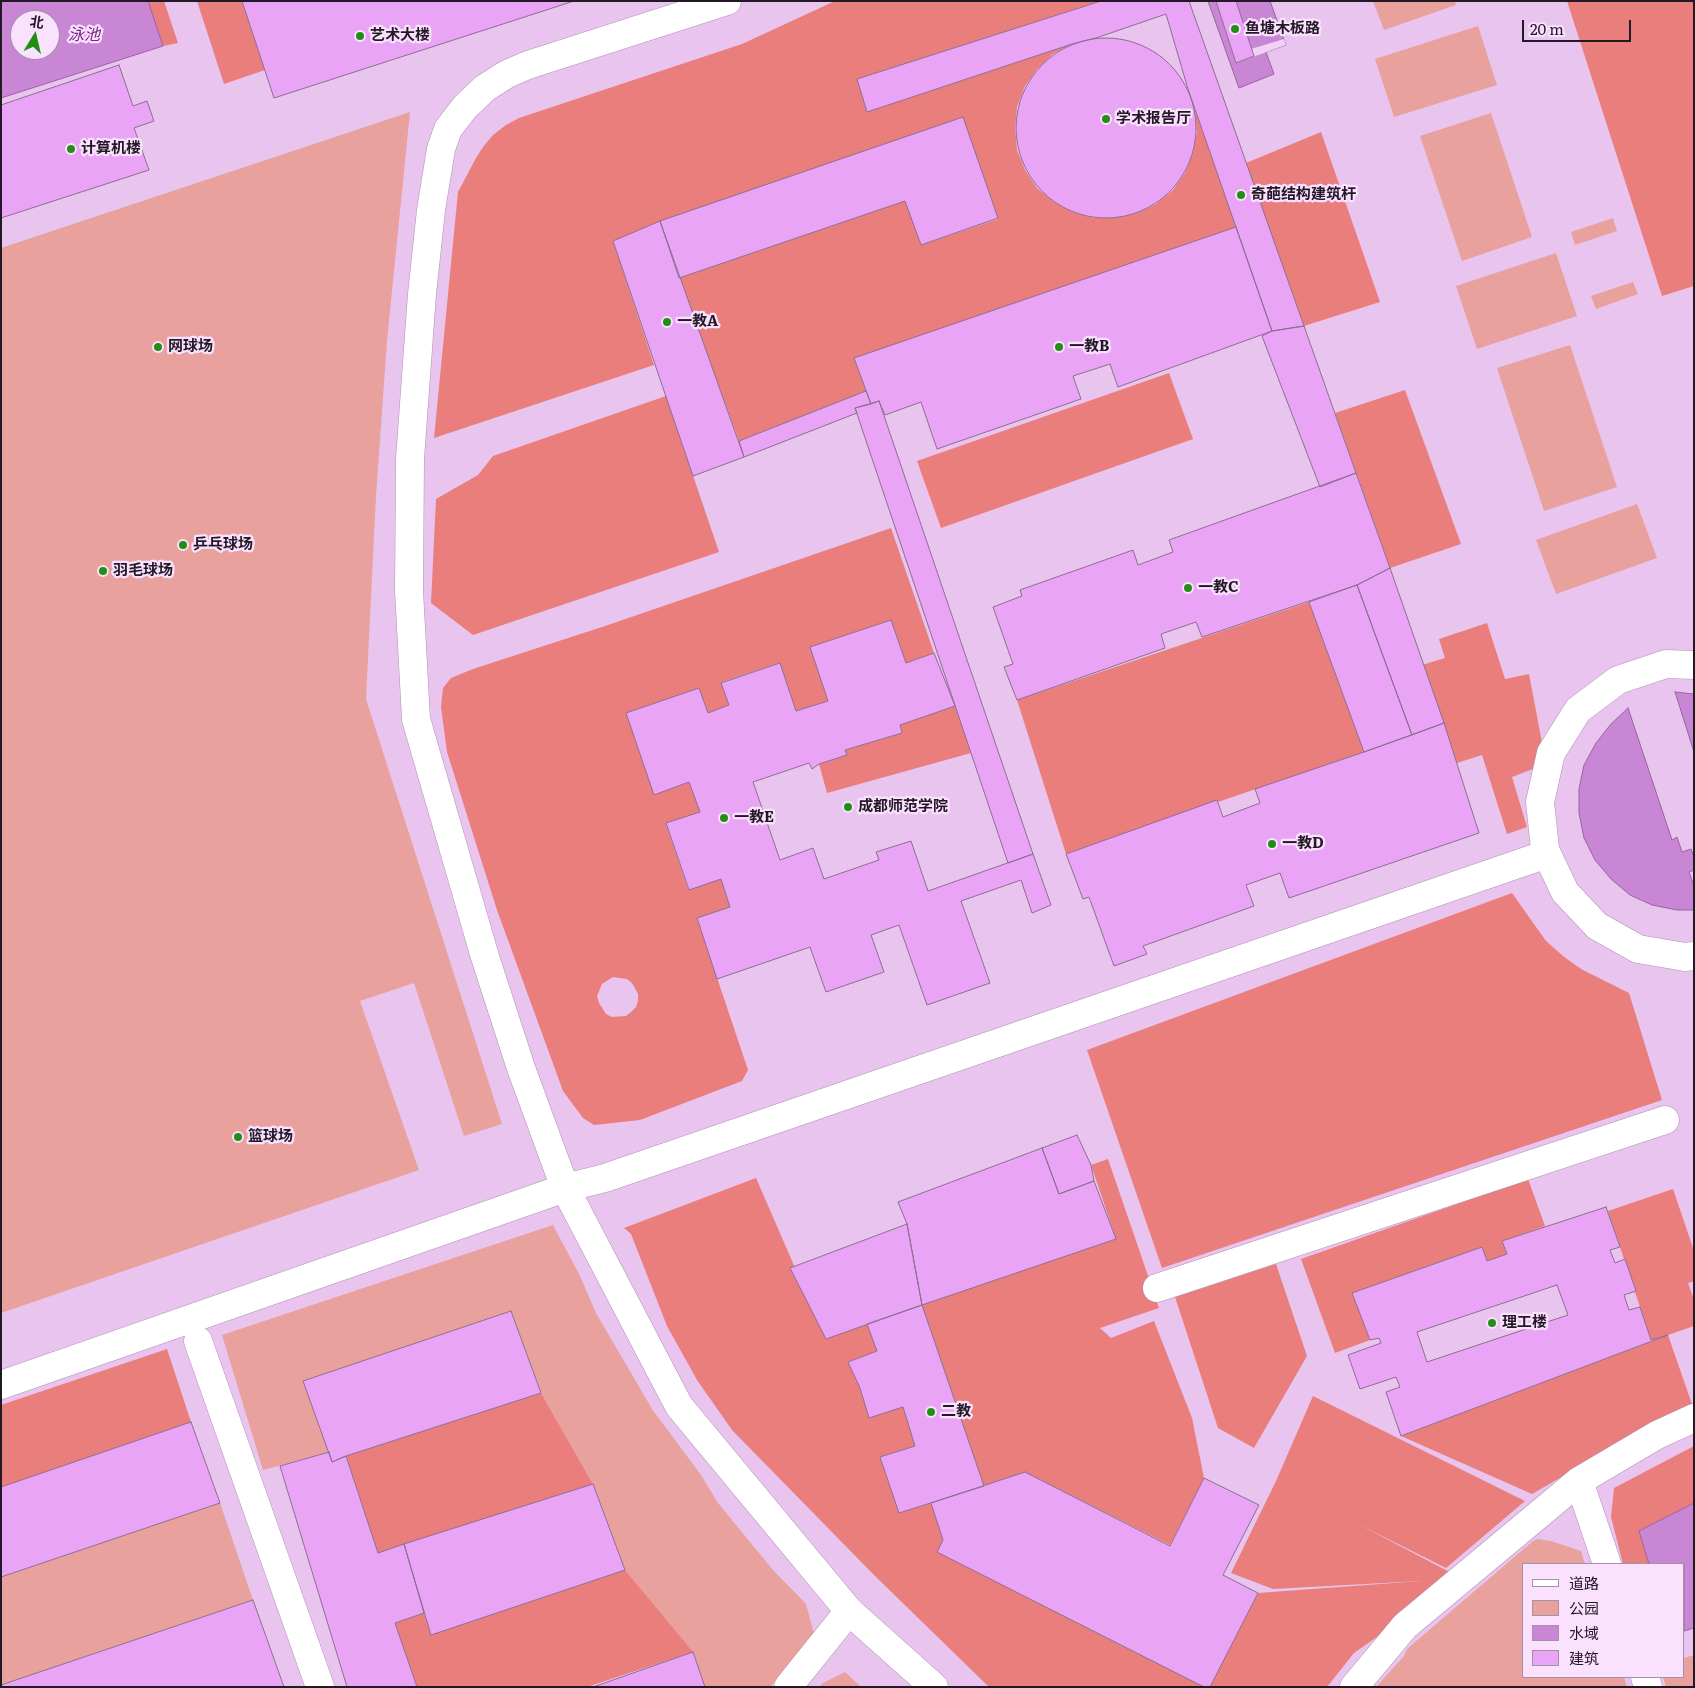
<!DOCTYPE html>
<html>
<head>
<meta charset="utf-8">
<style>
	body { margin:0 }
	#map { position:relative; width:1695px; height:1688px; overflow:hidden; background:#f1d2f6; font-family:Literata,"Noto Sans SC",serif }
	canvas { display:block }
	.frame { position:absolute; inset:0; border:2px solid #231825; pointer-events:none }
	.legend { position:absolute; left:1522px; top:1563px; width:162px; height:115px; box-sizing:border-box; background:#fae1fe; border:1px solid #a491a7; margin:0; padding:6px 9px; list-style:none; font-size:15px; color:#231825 }
	.legend li { display:flex; align-items:center; gap:10px; height:25px }
	.legend b { width:25px; border:1px solid #a491a7 }
	.north { position:absolute; left:10px; top:10px; width:50px; height:50px; box-sizing:border-box; background:#fae1fe; border:1px solid #a491a7; border-radius:50%; rotate:9deg; font-size:14px; font-weight:700; line-height:20px; text-align:center; color:#231825 }
	.north::after { content:''; display:block; margin:auto; width:18px; height:22px; background:#228f14; clip-path:polygon(50% 0,100% 100%,50% 72%,0 100%) }
	.scale { position:absolute; left:1522px; top:20px; width:109px; height:22px; box-sizing:border-box; border:2px solid #231825; border-top:0; padding-left:6px; font-size:15px; line-height:18px; white-space:nowrap; color:#231825; -webkit-text-stroke:4px #fae1fe; paint-order:stroke }
</style>
</head>
<body>
<div id="map">
<canvas width="1695" height="1688"></canvas>
<div class="frame"></div>
<ul class="legend">
<li><b style="height:6px;background:#fff"></b>道路</li>
<li><b style="height:14px;background:#e9a19e"></b>公园</li>
<li><b style="height:14px;background:#c986d4"></b>水域</li>
<li><b style="height:14px;background:#e9a4f5"></b>建筑</li>
</ul>
<div class="north">北</div>
<div class="scale">20 m</div>
</div>
<script>
const ctx = document.querySelector('canvas').getContext('2d');
ctx.lineJoin = 'round';
function fillPath(path, color) { ctx.fillStyle = color; ctx.fill(path, 'evenodd'); }
const toPath = rows => new Path2D(rows.map(r => 'M' + r).join(''));
function strokePath(path, color, width, dash) { ctx.strokeStyle = color; ctx.lineWidth = width; ctx.lineCap = dash ? 'butt' : 'round'; ctx.setLineDash(dash || []); ctx.stroke(path); }
function write(font, color, halo, rows, align = 'center') {
  ctx.font = font + ' Literata,"Noto Sans SC",serif'; ctx.lineWidth = 4.5; ctx.setLineDash([]); ctx.textBaseline = 'middle'; ctx.strokeStyle = halo; ctx.fillStyle = color; for (const [text, x, y, turn = 0] of rows) {
    ctx.save(); ctx.translate(x, y); ctx.rotate((+turn || 0) * Math.PI / 180); ctx.textAlign = isNaN(turn) ? turn : align; if (halo) ctx.strokeText(text, 0, 0); ctx.fillText(text, 0, 0); ctx.restore();
  }
}
fillPath(toPath([
	[1,1,1694,1,1694,1687,1,1687],
	[20,20,50,20,50,50,20,50],
	[1524,1564,1684,1564,1684,1677,1524,1677]
]), '#e9c4ee');
fillPath(toPath([
	[1373,1,1455,1,1456,5,1384,30],
	[1478,26,1497,85,1394,117,1375,59],
	[410,112,387,341,376,496,366,699,502,1124,464,1136,414,983,360,1001,419,1170,1,1313,1,248],
	[1491,113,1532,237,1462,261,1420,136],
	[1613,218,1617,231,1575,245,1571,232],
	[1556,253,1577,316,1477,349,1456,286],
	[1633,282,1638,294,1596,309,1591,296],
	[1570,345,1617,487,1544,511,1497,368],
	[1637,504,1657,558,1556,594,1536,540],
	[553,1225,580,1276,596,1313,652,1409,701,1475,718,1503,773,1570,806,1604,815,1637,770,1687,705,1687,692,1652,625,1570,593,1484,541,1393,511,1311,303,1381,329,1452,263,1470,222,1335],
	[220,1503,253,1600,1,1685,1,1577],
	[1538,1539,1551,1541,1581,1551,1585,1564,1524,1564,1524,1677,1624,1677,1627,1687,1376,1687,1404,1656,1407,1649,1533,1541],
	[1694,1655,1694,1687,1666,1687,1663,1677,1684,1677,1684,1658],
	[845,1672,861,1687,819,1687,823,1683]
]), '#e9a19e');
fillPath(toPath([
	[148,1,164,1,178,43,163,46],
	[197,1,242,1,265,70,224,84],
	[835,1,1100,1,857,79,867,112,1072,44,1053,54,1037,69,1025,86,1017,107,1015,128,1017,150,1025,170,1037,188,1054,202,1073,212,1094,218,1115,218,1137,213,1156,204,1173,190,1185,173,1193,153,1197,132,1195,109,1236,227,855,358,866,391,739,441,679,278,905,201,921,245,998,219,962,117,788,183,613,241,654,365,434,438,458,192,476,158,483,147,493,135,506,125,519,118,742,44],
	[1567,1,1694,1,1694,286,1662,296],
	[1321,132,1380,302,1304,326,1246,163],
	[1169,373,1193,439,941,528,917,461],
	[1405,390,1461,544,1390,568,1335,413],
	[666,396,719,552,473,635,431,603,436,499,478,475,493,456],
	[891,528,934,653,906,663,891,620,810,647,828,701,796,711,779,663,722,682,729,705,708,713,699,688,626,713,654,794,689,782,700,812,666,824,688,889,721,879,730,907,697,918,748,1070,742,1081,640,1120,594,1125,583,1118,563,1091,497,910,447,752,441,707,443,688,451,678,473,669,605,626],
	[613,977,627,979,632,983,638,994,638,1001,636,1007,631,1012,626,1016,612,1017,606,1014,599,1003,597,996,602,984],
	[1309,602,1364,752,1066,854,1017,700],
	[1487,623,1505,679,1529,674,1546,764,1512,777,1527,827,1507,834,1482,755,1457,763,1422,665,1445,658,1439,639],
	[955,706,971,753,827,793,819,764,847,755,845,750,902,733,900,725],
	[1512,893,1546,941,1563,956,1581,969,1629,993,1662,1100,1162,1268,1087,1050],
	[1108,1159,1159,1308,1100,1328,1111,1338,1154,1321,1192,1418,1204,1478,1170,1545,1025,1472,984,1486,922,1305,1116,1239,1091,1165],
	[756,1178,826,1339,867,1324,877,1351,848,1362,860,1388,869,1417,903,1407,915,1446,880,1457,899,1513,931,1503,943,1540,938,1552,1204,1687,989,1687,874,1575,732,1430,697,1380,667,1326,631,1234,624,1228],
	[1528,1179,1545,1226,1503,1241,1507,1254,1487,1261,1482,1247,1352,1293,1370,1340,1335,1353,1301,1259],
	[1673,1189,1694,1251,1694,1281,1688,1283,1694,1300,1694,1326,1668,1335,1694,1410,1589,1461,1532,1494,1401,1436,1666,1336,1651,1340,1608,1211],
	[1276,1264,1307,1356,1254,1448,1218,1428,1175,1297],
	[167,1349,191,1422,1,1487,1,1405],
	[541,1393,593,1484,378,1553,346,1456],
	[1313,1396,1525,1501,1446,1568,1358,1524,1461,1578,1354,1653,1327,1687,1210,1687,1258,1593,1421,1581,1273,1589,1231,1573,1276,1481],
	[1694,1446,1694,1503,1639,1531,1649,1564,1623,1564,1611,1517,1614,1488],
	[625,1570,693,1652,587,1687,417,1687,395,1623,424,1613,431,1635]
]), '#e97e7d');
const water = toPath([
	[1,1,148,1,163,46,1,98,1,1],
	[20,20,50,20,50,50,20,50,20,20],
	[1208,1,1270,1,1286,45,1266,52,1274,74,1239,88,1208,1],
	[1675,692,1694,694,1694,752,1675,692],
	[1628,708,1672,840,1677,837,1682,852,1691,849,1694,857,1694,870,1689,872,1694,886,1694,910,1677,910,1652,905,1630,895,1611,879,1595,860,1584,838,1579,813,1579,789,1584,765,1596,743,1611,724,1628,708],
	[1694,1503,1694,1628,1684,1631,1684,1564,1649,1564,1639,1531,1694,1503]
]);
fillPath(water, '#c986d4');
strokePath(water, '#9765a0', 1);
fillPath(toPath([
	[1216,1,1235,1,1251,49,1284,39,1286,45,1236,63]
]), '#f1d2f6');
const building = toPath([
	[242,1,574,1,274,98,242,1],
	[1101,1,1189,1,1304,326,1272,331,1188,89,1166,14,1096,38,1072,44,867,112,857,79,1101,1],
	[1216,1,1236,1,1254,56,1236,63,1216,1],
	'1016 128a90 90 0 1 1 180 0a90 90 0 1 1-180 0Z',
	[119,65,133,106,147,101,154,121,134,128,149,170,1,218,1,105,119,65],
	[963,117,998,218,921,245,905,201,679,278,660,221,963,117],
	[660,221,744,457,693,476,613,241,660,221],
	[1236,227,1272,331,1118,387,1110,364,1073,376,1081,399,937,449,921,402,885,415,879,401,871,404,854,358,1236,227],
	[1304,326,1356,473,1320,487,1262,336,1272,331,1304,326],
	[866,391,871,404,855,408,857,413,744,457,739,441,866,391],
	[879,401,1033,854,1008,863,855,408,879,401],
	[1356,473,1390,568,1357,585,1202,637,1196,622,1161,634,1165,648,1017,700,1004,667,1013,664,993,607,1022,596,1020,590,1133,550,1138,565,1173,552,1169,540,1356,473],
	[1390,568,1444,723,1412,735,1357,585,1390,568],
	[1357,585,1412,735,1364,752,1309,602,1357,585],
	[891,620,906,663,934,653,955,706,900,725,902,733,845,750,847,755,819,764,812,769,809,763,753,782,780,860,813,848,824,879,879,860,876,852,911,841,928,891,1033,854,1051,905,1032,913,1021,880,961,901,990,983,927,1005,899,925,871,935,884,972,826,992,810,947,717,979,697,918,730,907,721,879,689,890,666,823,700,812,689,782,654,795,626,713,699,688,708,713,729,705,721,683,780,663,796,711,828,701,810,647,891,620],
	[1444,723,1479,833,1289,898,1280,873,1246,885,1254,906,1143,946,1147,954,1114,966,1089,897,1083,899,1066,854,1217,800,1223,817,1260,803,1255,789,1364,752,1444,723],
	[1077,1135,1091,1165,1094,1181,1059,1194,1042,1148,1077,1135],
	[1042,1148,1059,1194,1094,1181,1116,1239,922,1305,907,1224,898,1202,1042,1148],
	[1606,1207,1620,1247,1610,1250,1615,1263,1625,1259,1636,1291,1624,1295,1629,1310,1640,1307,1651,1340,1668,1335,1401,1436,1386,1392,1400,1387,1396,1377,1360,1389,1348,1355,1381,1343,1379,1338,1370,1340,1352,1293,1482,1247,1487,1261,1507,1254,1502,1241,1606,1207],
	[907,1224,922,1305,826,1339,790,1268,907,1224],
	[1557,1285,1568,1315,1427,1362,1417,1332,1557,1285],
	[922,1305,984,1486,899,1513,880,1457,915,1446,903,1407,869,1418,860,1388,848,1362,877,1351,867,1324,922,1305],
	[511,1311,541,1393,346,1456,332,1462,303,1381,511,1311],
	[191,1422,220,1503,1,1577,1,1487,191,1422],
	[329,1452,332,1462,346,1456,378,1553,404,1544,424,1613,395,1623,417,1687,347,1687,280,1466,329,1452],
	[1025,1472,1170,1546,1204,1478,1259,1505,1223,1575,1258,1593,1210,1687,1204,1687,937,1552,943,1540,931,1503,1025,1472],
	[593,1484,625,1570,431,1635,404,1544,593,1484],
	[253,1600,284,1687,1,1687,1,1685,253,1600],
	[693,1652,705,1687,593,1687,693,1652]
]);
fillPath(building, '#e9a4f5');
strokePath(building, '#8c6f90', 1);
const street = toPath([
	[1694,665,1666,664,1618,680,1578,710,1551,753,1540,802,1545,849,1547,854,1565,892,1597,926,1638,949,1685,957,1694,956],
	[1157,1288,1665,1120],
	[198,1341,320,1687],
	[1,1385,565,1188,605,1178,1547,854],
	[1579,1481,1607,1564],
	[1645,1677,1648,1687],
	[788,1687,849,1611],
	[1354,1687,1405,1626,1579,1481,1657,1435,1694,1418]
]);
const secondary = toPath([
	[727,1,528,65,507,74,485,88,465,107,448,129,441,149,431,210,422,294,410,459,409,591,416,719,485,957,521,1068,565,1188,679,1406,849,1611,934,1687]
]);
strokePath(street, '#ae91b3', 29);
strokePath(secondary, '#ae91b3', 29);
strokePath(street, '#fff', 28);
strokePath(secondary, '#fff', 28);
for (const [x, y, r, color] of [
	[1235,29,5,"#228f14"],
	[360,36,5,"#228f14"],
	[1106,119,5,"#228f14"],
	[71,149,5,"#228f14"],
	[1241,195,5,"#228f14"],
	[667,322,5,"#228f14"],
	[158,347,5,"#228f14"],
	[1059,347,5,"#228f14"],
	[183,545,5,"#228f14"],
	[103,571,5,"#228f14"],
	[1188,588,5,"#228f14"],
	[848,807,5,"#228f14"],
	[724,818,5,"#228f14"],
	[1272,844,5,"#228f14"],
	[238,1137,5,"#228f14"],
	[1492,1323,5,"#228f14"],
	[931,1412,5,"#228f14"]
]) { const dot = new Path2D(); dot.arc(x, y, r, 0, 2 * Math.PI); ctx.fillStyle = color; ctx.fill(dot); strokePath(dot, '#fae1fe', 2); }
write('bold 15px', '#231825', '#fae1fe', [
	["鱼塘木板路",1245,29],
	["艺术大楼",370,36],
	["学术报告厅",1116,119],
	["计算机楼",81,149],
	["奇葩结构建筑杆",1251,195],
	["一教A",677,322],
	["网球场",168,347],
	["一教B",1069,347],
	["乒乓球场",193,545],
	["羽毛球场",113,571],
	["一教C",1198,588],
	["成都师范学院",858,807],
	["一教E",734,818],
	["一教D",1282,844],
	["篮球场",248,1137],
	["理工楼",1502,1323],
	["二教",941,1412]
], 'left');
write('italic 16px', '#762583', '#fae1fe', [
	["泳池",84,35]
]);
</script>
</body>
</html>
